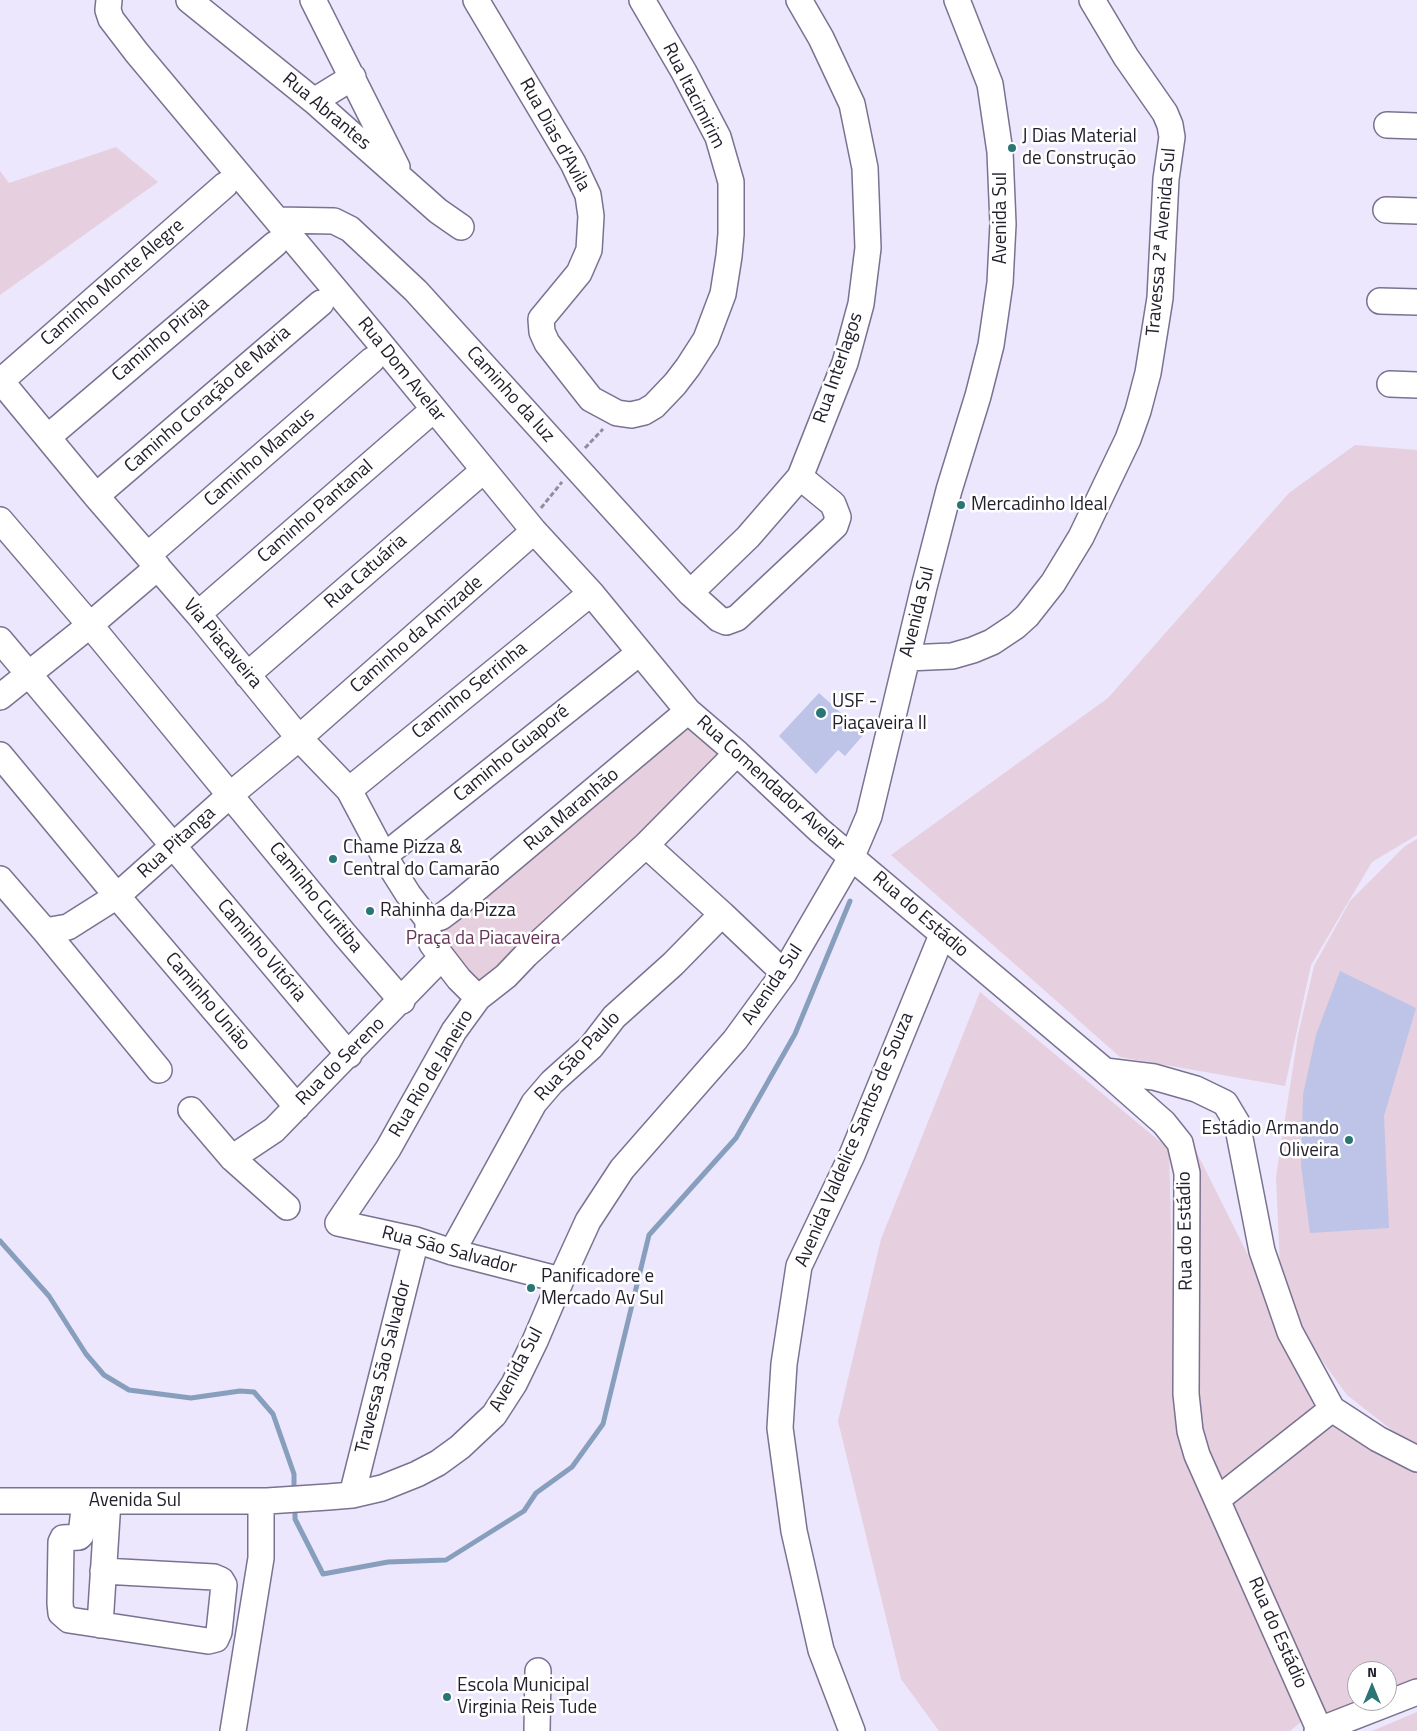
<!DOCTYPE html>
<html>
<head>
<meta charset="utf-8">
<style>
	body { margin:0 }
	#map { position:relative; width:1417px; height:1731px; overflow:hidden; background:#ece7fc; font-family:"Titillium Web",sans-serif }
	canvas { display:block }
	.north { position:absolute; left:1347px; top:1661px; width:50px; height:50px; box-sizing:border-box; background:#fff; border:1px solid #a7a6ab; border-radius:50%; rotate:0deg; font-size:14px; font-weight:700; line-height:20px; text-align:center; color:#23202c }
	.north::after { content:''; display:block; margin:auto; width:18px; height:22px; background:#2a7575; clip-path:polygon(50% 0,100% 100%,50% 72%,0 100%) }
</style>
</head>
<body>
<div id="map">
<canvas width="1417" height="1731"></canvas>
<div class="north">N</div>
</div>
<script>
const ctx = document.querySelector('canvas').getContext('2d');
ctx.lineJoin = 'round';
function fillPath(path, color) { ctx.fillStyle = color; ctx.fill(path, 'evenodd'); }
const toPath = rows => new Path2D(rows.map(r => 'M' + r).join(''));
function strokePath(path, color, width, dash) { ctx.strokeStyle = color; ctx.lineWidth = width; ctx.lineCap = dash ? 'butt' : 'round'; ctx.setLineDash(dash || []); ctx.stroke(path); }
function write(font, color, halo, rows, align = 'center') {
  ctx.font = font + ' "Titillium Web",sans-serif'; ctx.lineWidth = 5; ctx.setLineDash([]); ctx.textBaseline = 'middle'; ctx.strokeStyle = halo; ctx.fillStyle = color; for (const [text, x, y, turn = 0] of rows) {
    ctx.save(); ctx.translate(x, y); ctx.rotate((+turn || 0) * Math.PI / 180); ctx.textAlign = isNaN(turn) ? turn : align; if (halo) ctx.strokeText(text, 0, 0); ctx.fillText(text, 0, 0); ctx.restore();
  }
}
fillPath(toPath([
	[116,147,158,182,0,295,0,171,9,183],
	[1355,445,1417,450,1417,835,1372,862,1311,965,1285,1086,1120,1057,891,855,1108,698,1289,493],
	[691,723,726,755,481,987,435,936],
	[1417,839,1417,1446,1402,1438,1347,1395,1302,1333,1280,1267,1276,1177,1298,1035,1314,966,1350,901,1405,846],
	[980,992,1169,1149,1176,1426,1301,1722,1290,1731,939,1731,901,1679,838,1421,881,1239],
	[1193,1145,1329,1417,1417,1463,1417,1679,1387,1691,1387,1671,1357,1671,1357,1701,1363,1701,1323,1717,1197,1420],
	[1417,1712,1417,1731,1372,1731]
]), '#e6cfde');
strokePath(toPath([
	[0,1241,49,1296,86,1354,104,1375,129,1390,191,1398,240,1391,254,1392,273,1414,294,1474,294,1492],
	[295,1505,295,1519,323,1574,388,1562,446,1560,524,1511,536,1493,572,1467,603,1424,649,1235,736,1138,795,1034,850,901]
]), '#879ebd', 5);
fillPath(toPath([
	[819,693,864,734,845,756,838,750,816,774,779,736],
	[1340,971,1416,1008,1384,1116,1389,1228,1310,1233,1301,1165,1303,1095,1316,1035]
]), '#bec4e7');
const minor = toPath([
	[109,0,108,10,111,19,137,53,375,337,534,531,591,593,688,711,737,753,819,830,1105,1071,1164,1123,1180,1143,1187,1173,1186,1394,1190,1431,1197,1455,1319,1729],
	[189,0,314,101,438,211,461,227],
	[313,0,397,167],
	[476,0,573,163,588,195,591,216,589,250,579,273,541,319,542,332,547,343,591,399,617,413,631,415,644,412,654,406,675,384,688,367,706,339,723,294,729,256,731,234,731,182,718,137,684,72,642,0],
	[314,101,353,77],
	[1387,125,1417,126],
	[1386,210,1417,211],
	[277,220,334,221,350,229,416,291,690,593,719,619,726,622,737,618,835,526,838,517,833,504,800,477],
	[1380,301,1417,302],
	[0,380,96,496,198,614,299,738,349,790,384,856,408,894,428,920],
	[1,381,225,185],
	[1390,384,1417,385],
	[48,437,275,244],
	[96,496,321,303],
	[0,520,90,625,345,935,402,1001],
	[148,555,372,360],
	[690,593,748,537,800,477,845,363,861,304,868,248,865,168,852,104,821,38,799,0],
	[198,614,433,410],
	[0,640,349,1055],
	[907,658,952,656,973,650,992,642,1016,626,1027,616,1053,583,1081,537,1128,439,1138,411,1148,373,1160,298,1166,179,1172,137,1170,125,1165,113,1126,57,1092,0],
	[247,675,484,470],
	[0,697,90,625,158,567],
	[0,755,117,896,297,1107],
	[349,790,591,593],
	[646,845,722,914,784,973],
	[384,856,639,653],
	[0,879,45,931,159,1070],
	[428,920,441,917,457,905,688,711],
	[428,920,428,933,432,944,459,979,478,998],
	[45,931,68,927,117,896,230,795,299,738,534,531],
	[1105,1071,1154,1077,1196,1089,1225,1103,1237,1123,1262,1251,1290,1332,1332,1409,1218,1499],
	[191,1110,232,1158,287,1207],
	[232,1158,274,1130,442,957],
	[452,1252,534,1103,552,1082,591,1047,614,1017,673,964,722,914],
	[561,1280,452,1252,416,1240,338,1223,388,1149,454,1031,478,998,506,976,526,955,646,845,737,753],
	[1332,1409,1378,1439,1417,1459],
	[352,1495,416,1240],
	[0,1501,267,1501,328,1497,352,1495,382,1488,417,1474,438,1463,460,1447,494,1415,514,1384,535,1341,561,1280,588,1221,622,1169,735,1040,784,973,852,856,869,816,924,587,949,490,978,396,991,345,1000,283,1003,224,1000,152,990,84,957,0],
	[85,1501,81,1535,79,1537,63,1538,61,1542,60,1603,61,1613,69,1620,208,1641,216,1639,219,1632,224,1585,221,1580,214,1577,103,1571],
	[100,1625,108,1501],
	[233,1731,261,1558,261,1501],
	[537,1731,538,1671],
	[852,1731,821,1650,794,1531,780,1428,784,1364,799,1266,852,1155,942,935],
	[1317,1731,1417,1692]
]);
strokePath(minor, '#7a7291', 28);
strokePath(toPath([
	[585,448,603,429],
	[541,508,562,482]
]), '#918d9e', 3, [5, 2.5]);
strokePath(minor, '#fff', 25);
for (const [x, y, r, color] of [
	[1012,148,5,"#2a7575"],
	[961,505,5,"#2a7575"],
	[821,713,6,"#2a7575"],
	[333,859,5,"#2a7575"],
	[370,911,5,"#2a7575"],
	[1349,1140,5,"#2a7575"],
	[531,1288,5,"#2a7575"],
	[447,1697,5,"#2a7575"]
]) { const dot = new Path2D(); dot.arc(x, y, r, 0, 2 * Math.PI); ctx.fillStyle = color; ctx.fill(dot); strokePath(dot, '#fff', 2); }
write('19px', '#23202c', '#fff', [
	["Rua Itacimirim",693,96,63],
	["Rua Abrantes",326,112,40],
	["Rua Dias d'Avila",554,135,61],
	["Avenida Sul",1001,218,-90],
	["Travessa 2ª Avenida Sul",1162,242,-85],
	["Caminho Monte Alegre",113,283,-41],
	["Caminho Piraja",161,340,-40],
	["Rua Interlagos",839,368,-71],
	["Rua Dom Avelar",401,370,51],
	["Caminho da luz",510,395,48],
	["Caminho Coração de Maria",208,400,-41],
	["Caminho Manaus",260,458,-41],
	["Caminho Pantanal",316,512,-41],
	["Rua Catuária",366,572,-41],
	["Avenida Sul",918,612,-76],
	["Caminho da Amizade",417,635,-41],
	["Via Piacaveira",222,644,50],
	["Caminho Serrinha",470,691,-39],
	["Caminho Guaporé",512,754,-39],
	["Rua Comendador Avelar",770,784,42],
	["Rua Maranhão",572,810,-40],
	["Rua Pitanga",177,843,-42],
	["Caminho Curitiba",315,898,51],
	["Rua do Estádio",920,915,41],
	["Caminho Vitória",261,951,50],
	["Avenida Sul",773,985,-56],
	["Caminho União",207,1002,50],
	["Rua São Paulo",578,1057,-47],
	["Rua do Sereno",341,1062,-45],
	["Rua Rio de Janeiro",432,1074,-59],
	["Avenida Valdelice Santos de Souza",855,1140,-67],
	["Rua do Estádio",1186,1231,-91],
	["Rua São Salvador",449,1251,15],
	["Travessa São Salvador",384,1367,-76],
	["Avenida Sul",517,1370,-62],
	["Avenida Sul",135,1501],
	["Rua do Estádio",1277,1633,66]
]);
write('19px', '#23202c', '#fff', [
	["J Dias Material",1022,137],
	["de Construção",1022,159],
	["Mercadinho Ideal",971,505],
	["USF -",832,702],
	["Piaçaveira II",832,724],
	["Chame Pizza &",343,848],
	["Central do Camarão",343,870],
	["Rahinha da Pizza",380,911],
	["Estádio Armando",1339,1129,"right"],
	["Oliveira",1339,1151,"right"],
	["Panificadore e",541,1277],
	["Mercado Av Sul",541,1299],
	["Escola Municipal",457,1686],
	["Virginia Reis Tude",457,1708]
], 'left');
write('19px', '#643557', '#fff', [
	["Praça da Piacaveira",483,939]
]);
</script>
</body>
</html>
